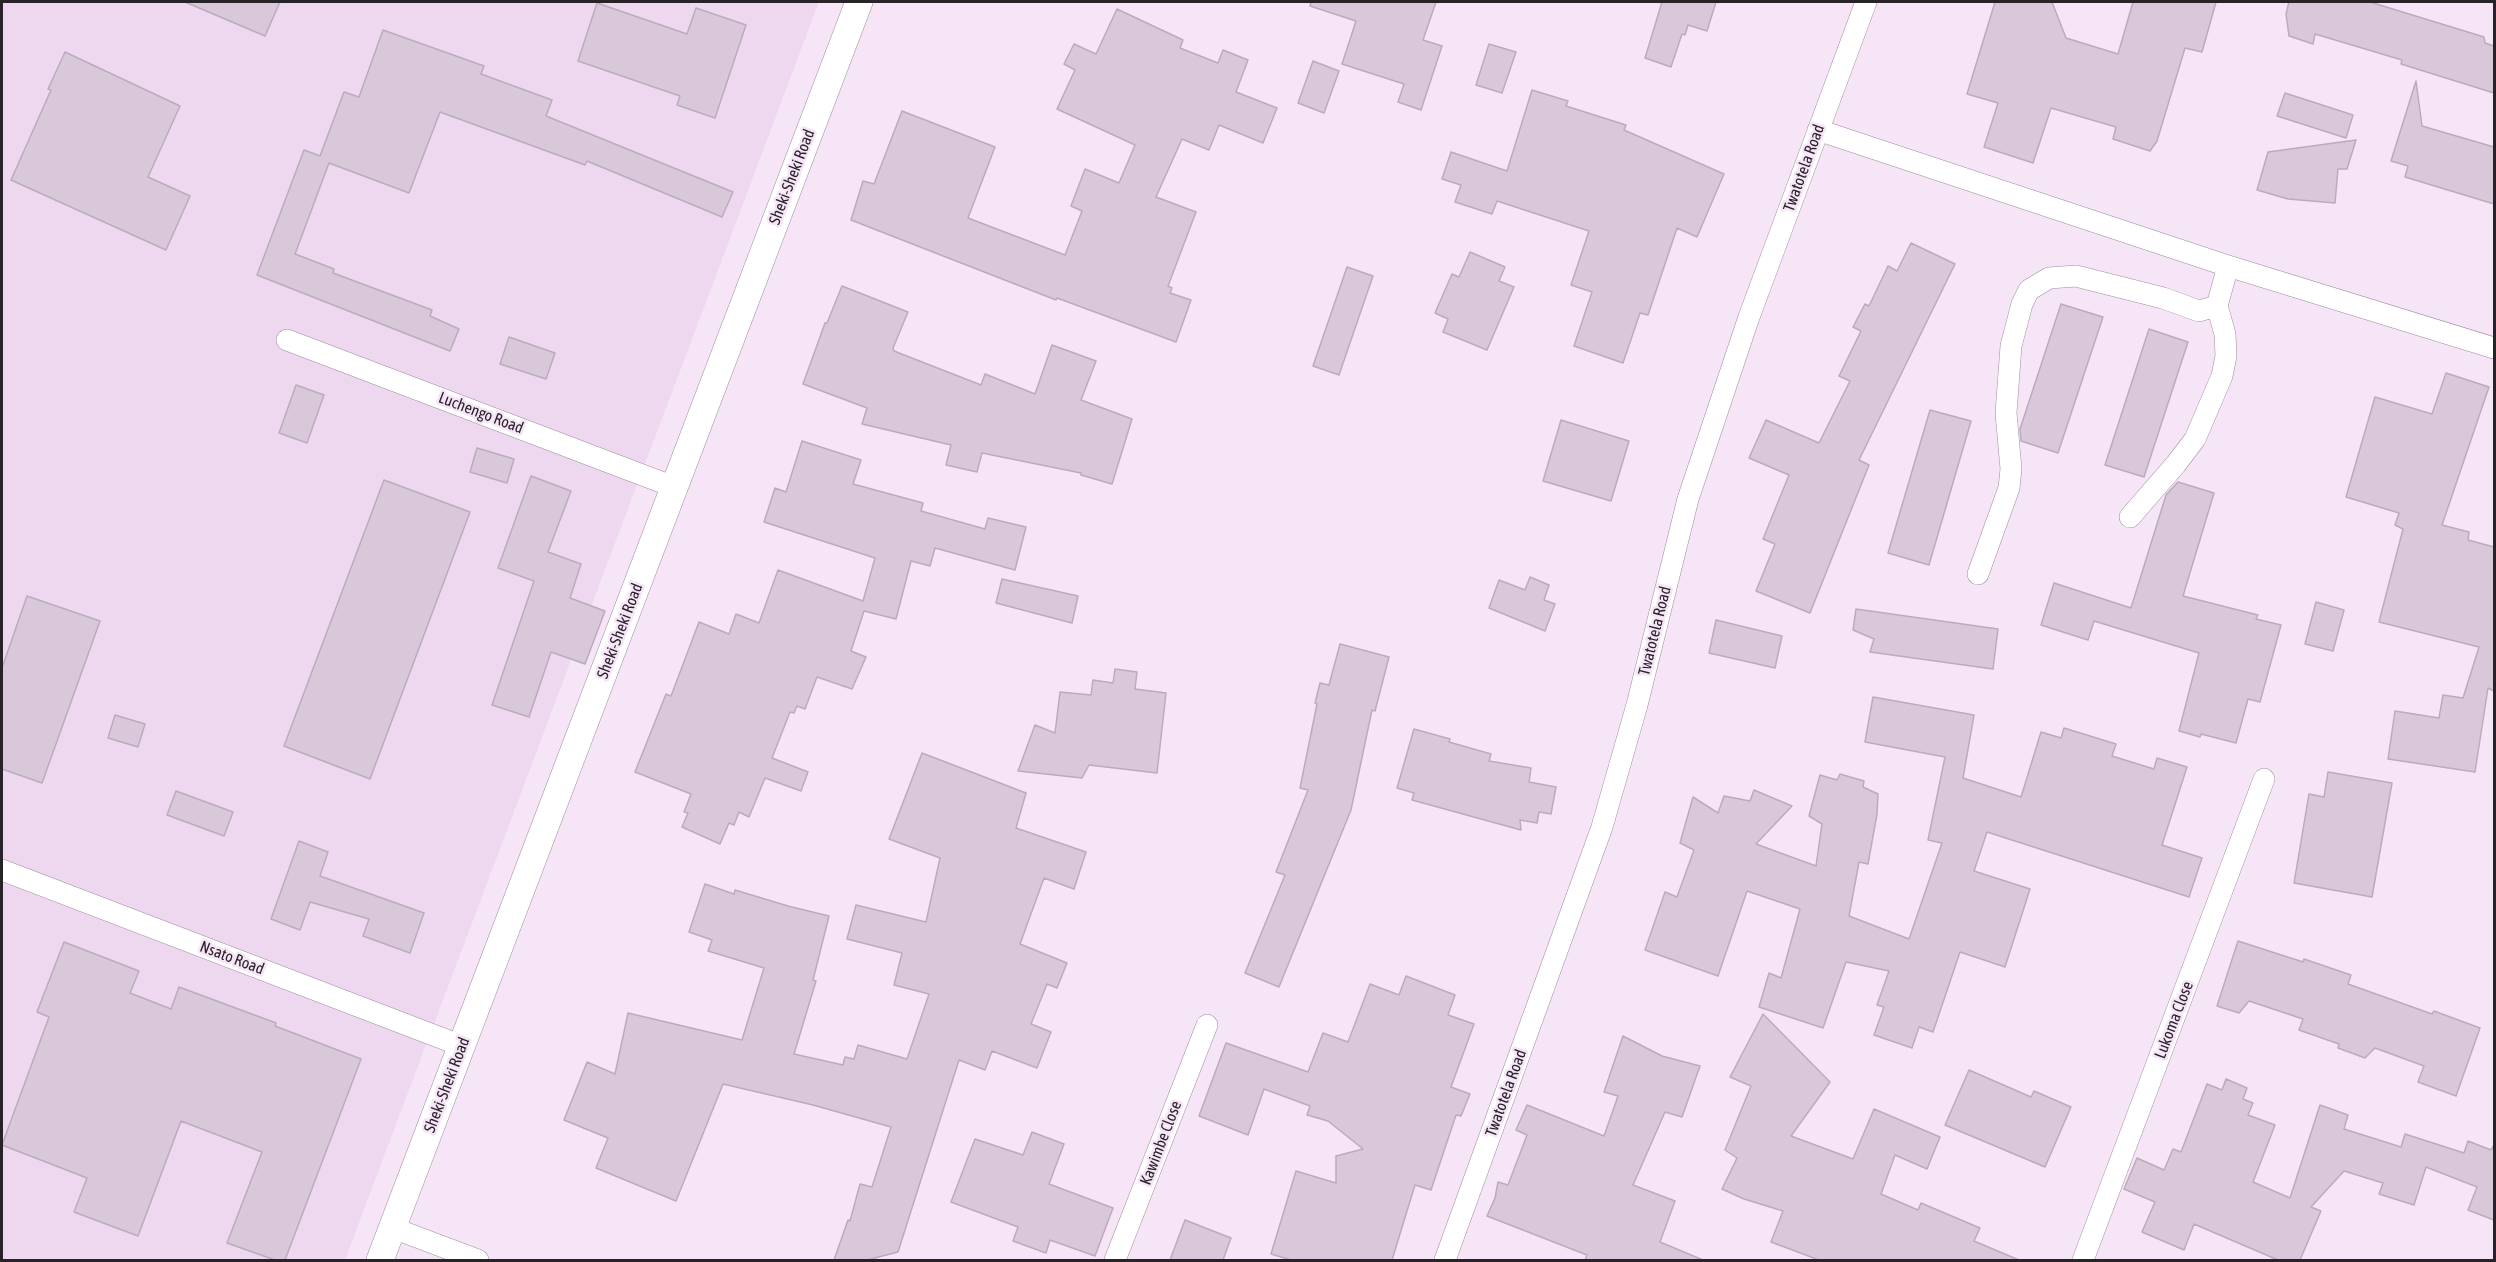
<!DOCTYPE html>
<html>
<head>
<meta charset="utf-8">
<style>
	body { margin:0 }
	#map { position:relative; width:2496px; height:1262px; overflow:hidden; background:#f6e5f7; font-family:"Asap Condensed",sans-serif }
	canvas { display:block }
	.frame { position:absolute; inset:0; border:3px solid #282229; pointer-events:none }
</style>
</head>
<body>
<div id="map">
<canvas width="2496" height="1262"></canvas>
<div class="frame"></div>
</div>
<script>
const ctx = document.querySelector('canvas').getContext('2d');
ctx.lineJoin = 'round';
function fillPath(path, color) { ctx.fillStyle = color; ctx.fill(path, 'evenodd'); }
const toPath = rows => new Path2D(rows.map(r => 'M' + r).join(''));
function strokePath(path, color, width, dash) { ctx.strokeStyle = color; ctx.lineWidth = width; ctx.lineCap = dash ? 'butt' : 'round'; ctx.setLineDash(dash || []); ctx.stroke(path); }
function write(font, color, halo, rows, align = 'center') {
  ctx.font = font + ' "Asap Condensed",sans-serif'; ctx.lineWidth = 5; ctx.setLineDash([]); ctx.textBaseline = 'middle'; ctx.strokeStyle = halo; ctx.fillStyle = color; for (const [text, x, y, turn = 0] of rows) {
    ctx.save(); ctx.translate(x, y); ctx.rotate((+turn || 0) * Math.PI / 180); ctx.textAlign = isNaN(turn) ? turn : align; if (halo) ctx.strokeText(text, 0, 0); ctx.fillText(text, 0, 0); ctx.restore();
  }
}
fillPath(toPath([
	[2,2,819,2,345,1260,2,1260]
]), '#eed8f0');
const building = toPath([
	[185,2,280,2,265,36,185,2],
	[1311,2,1436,2,1423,40,1442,46,1421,110,1398,102,1404,84,1342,64,1356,21,1310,6,1311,2],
	[1662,2,1716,2,1707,31,1688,25,1685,35,1682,34,1671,67,1645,58,1662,2],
	[1995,2,2052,2,2066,38,2118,54,2133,2,2216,2,2202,52,2185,48,2157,141,2150,151,2113,139,2116,127,2051,108,2033,163,1984,147,1998,103,1967,94,1995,2],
	[2289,2,2370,2,2484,37,2485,43,2494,46,2494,93,2401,64,2402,60,2315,34,2313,44,2289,36,2286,14,2289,2],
	[597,3,687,34,696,8,746,25,715,118,677,105,680,96,578,61,597,3],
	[1117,9,1183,40,1180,48,1218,63,1223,50,1248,60,1236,92,1277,108,1263,143,1219,125,1209,150,1182,139,1156,197,1196,212,1168,286,1172,288,1170,293,1191,300,1176,342,1057,298,1056,300,851,220,863,181,874,184,902,111,995,147,968,218,1065,255,1082,211,1071,206,1085,169,1119,183,1135,145,1057,109,1075,70,1064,64,1074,44,1096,54,1117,9],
	[383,30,484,66,481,74,552,100,546,116,733,192,722,217,587,161,585,165,440,112,409,193,329,163,295,254,334,269,333,273,432,310,430,316,459,329,450,351,257,275,304,150,320,156,344,92,359,97,383,30],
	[1489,44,1516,52,1502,93,1476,85,1489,44],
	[65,52,180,106,148,177,190,196,166,250,11,180,51,90,48,89,65,52],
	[1313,61,1339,71,1324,113,1298,103,1313,61],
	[2416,81,2422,126,2494,147,2494,204,2405,177,2408,166,2391,161,2416,81],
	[1532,90,1568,101,1566,106,1626,125,1624,130,1724,174,1697,237,1677,228,1648,315,1640,313,1623,363,1574,346,1592,292,1571,285,1589,231,1497,201,1492,214,1455,202,1461,185,1442,179,1451,152,1507,171,1532,90],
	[2285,93,2353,115,2346,138,2277,116,2285,93],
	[2356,140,2347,169,2338,169,2335,203,2288,199,2257,190,2268,152,2356,140],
	[1911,243,1955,264,1859,460,1869,465,1810,613,1756,591,1775,544,1763,539,1789,475,1749,458,1766,420,1819,443,1850,381,1839,376,1861,331,1853,327,1865,304,1869,306,1888,266,1897,271,1911,243],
	[1470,252,1505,267,1499,281,1514,287,1487,350,1443,332,1448,319,1435,313,1452,274,1459,277,1470,252],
	[1347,267,1373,276,1339,375,1313,366,1347,267],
	[842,286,908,312,893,348,894,351,981,385,985,374,1035,394,1052,345,1096,361,1081,400,1132,419,1112,484,1081,475,1081,473,982,453,977,472,946,465,951,445,862,424,867,408,803,384,825,323,827,323,842,286],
	[2061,304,2103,317,2058,453,2021,441,2020,429,2061,304],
	[2149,329,2188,342,2144,477,2105,465,2149,329],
	[509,337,555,353,546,379,500,364,509,337],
	[2446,373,2489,387,2442,525,2469,532,2468,540,2494,547,2494,691,2488,688,2475,772,2388,759,2395,711,2439,718,2443,695,2463,698,2479,647,2379,622,2403,529,2395,525,2399,513,2346,497,2375,397,2432,414,2446,373],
	[296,385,324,395,307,443,279,433,296,385],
	[1930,410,1971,421,1929,565,1888,553,1930,410],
	[1561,420,1629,441,1611,501,1543,481,1561,420],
	[802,441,861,460,853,484,923,503,921,511,985,529,988,518,1026,527,1015,570,935,548,930,566,911,561,896,619,864,611,851,651,866,657,852,689,817,677,805,709,797,706,794,713,790,712,772,758,808,772,801,791,765,778,749,817,739,812,734,825,729,823,720,844,682,827,688,813,684,812,691,794,635,772,666,694,671,696,699,622,729,634,736,614,759,623,778,570,863,601,875,558,764,522,775,488,786,492,802,441],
	[477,448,514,459,507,483,470,472,477,448],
	[531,476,571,491,548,552,581,564,570,598,605,611,585,664,551,652,529,717,492,705,534,581,498,568,531,476],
	[384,480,470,512,370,779,284,746,384,480],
	[2178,482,2214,493,2183,596,2258,615,2256,619,2281,625,2260,702,2248,699,2236,743,2201,734,2200,737,2179,731,2199,653,2094,621,2088,640,2041,625,2054,583,2131,608,2166,495,2178,482],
	[1530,577,1549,585,1544,600,1555,604,1545,631,1489,608,1499,580,1525,590,1530,577],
	[1002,579,1078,596,1072,623,996,603,1002,579],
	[27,596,100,621,42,783,2,769,2,668,27,596],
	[2316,602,2344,610,2333,651,2305,644,2316,602],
	[1856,609,1998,629,1993,669,1870,652,1874,639,1853,630,1856,609],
	[1716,620,1782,636,1775,668,1709,653,1716,620],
	[1340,644,1389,657,1375,711,1372,710,1351,810,1279,987,1245,973,1285,875,1276,872,1308,790,1300,788,1317,704,1315,703,1320,683,1329,685,1340,644],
	[1115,669,1137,672,1135,689,1166,693,1157,773,1089,765,1082,778,1018,771,1035,725,1055,733,1060,692,1091,695,1093,680,1113,683,1115,669],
	[1873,697,1974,715,1963,778,2021,797,2041,732,2061,738,2064,728,2116,744,2112,756,2154,769,2157,758,2187,767,2162,845,2202,858,2189,897,1987,832,1974,871,2030,889,2005,967,1960,952,1933,1032,1919,1027,1912,1048,1874,1035,1884,1007,1877,1005,1889,971,1846,962,1823,1028,1759,1007,1769,973,1781,978,1800,909,1747,891,1718,976,1645,950,1665,892,1677,897,1694,850,1680,843,1693,797,1718,813,1724,796,1750,801,1754,790,1792,806,1756,844,1816,866,1822,824,1809,816,1820,775,1837,780,1840,774,1864,781,1863,787,1878,794,1877,814,1868,864,1859,862,1849,916,1909,939,1942,843,1928,840,1945,757,1865,742,1873,697],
	[115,715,145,724,138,747,108,738,115,715],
	[1414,729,1450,739,1449,742,1491,754,1489,761,1531,768,1529,782,1556,787,1551,814,1539,812,1537,823,1520,820,1521,830,1412,800,1414,793,1397,788,1414,729],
	[922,753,1026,793,1016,828,1086,852,1074,889,1044,878,1020,944,1067,963,1057,988,1047,984,1031,1024,1051,1032,1037,1068,992,1051,985,1070,959,1060,898,1252,867,1260,834,1260,848,1220,850,1221,860,1184,872,1187,891,1127,813,1105,723,1084,676,1201,596,1168,608,1138,564,1120,587,1062,615,1074,628,1013,742,1040,764,968,708,951,712,940,689,932,705,884,734,894,735,890,788,906,829,916,813,980,816,981,794,1054,843,1065,845,1057,854,1059,858,1045,907,1059,929,994,894,985,902,953,847,939,856,905,926,922,940,858,889,839,922,753],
	[2328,772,2392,783,2372,897,2294,883,2309,794,2324,797,2328,772],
	[176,791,233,812,224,836,167,815,176,791],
	[299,841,328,852,320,876,424,913,410,953,363,936,369,919,310,902,300,930,271,919,299,841],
	[2238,941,2303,962,2304,959,2351,975,2348,984,2432,1014,2434,1011,2480,1028,2456,1096,2418,1082,2424,1066,2375,1048,2365,1058,2338,1048,2339,1044,2299,1030,2303,1019,2249,1001,2239,1013,2217,1006,2238,941],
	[64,942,139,971,130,993,171,1009,179,987,276,1023,275,1026,361,1059,285,1260,275,1260,227,1243,262,1152,181,1121,138,1236,74,1212,87,1178,2,1145,49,1017,37,1012,64,942],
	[1406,976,1455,995,1448,1015,1474,1024,1451,1087,1470,1094,1461,1116,1456,1115,1431,1190,1415,1185,1392,1260,1291,1260,1271,1254,1296,1171,1336,1183,1336,1156,1363,1149,1328,1121,1307,1115,1310,1106,1264,1089,1248,1135,1199,1116,1226,1043,1308,1072,1323,1033,1348,1042,1370,984,1399,995,1406,976],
	[1763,1014,1830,1082,1791,1136,1853,1159,1874,1109,1940,1137,1927,1169,1895,1155,1881,1194,1918,1210,1921,1203,1980,1228,1974,1241,2019,1260,1819,1260,1771,1242,1783,1211,1744,1199,1722,1189,1737,1158,1725,1150,1751,1086,1730,1077,1763,1014],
	[1623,1036,1662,1056,1700,1066,1682,1117,1665,1112,1633,1185,1675,1201,1660,1242,1703,1260,1585,1260,1587,1255,1487,1216,1495,1198,1498,1182,1508,1185,1527,1135,1516,1130,1527,1105,1604,1136,1618,1096,1604,1092,1623,1036],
	[1969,1070,2031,1097,2034,1091,2071,1107,2045,1167,1945,1125,1969,1070],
	[2226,1079,2247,1088,2243,1099,2253,1103,2248,1115,2275,1125,2253,1182,2290,1198,2320,1105,2348,1115,2344,1129,2401,1147,2405,1134,2464,1153,2468,1141,2491,1150,2494,1145,2494,1220,2468,1210,2477,1187,2426,1167,2414,1205,2379,1194,2383,1183,2344,1171,2311,1207,2321,1211,2300,1260,2278,1260,2194,1224,2184,1250,2142,1232,2155,1202,2124,1189,2137,1158,2164,1170,2173,1149,2181,1152,2207,1084,2222,1090,2226,1079],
	[1032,1132,1064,1144,1049,1184,1113,1208,1095,1256,1050,1240,1046,1253,1013,1241,1018,1227,951,1202,975,1139,1023,1155,1032,1132],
	[1185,1220,1231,1238,1223,1260,1170,1260,1185,1220]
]);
fillPath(building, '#d9c8da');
strokePath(building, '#bbabbc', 1.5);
const minor = toPath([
	[1818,130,2228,266,2494,348],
	[287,340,674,487],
	[2130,517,2176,464,2195,439,2222,376,2226,356,2225,334,2217,306],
	[1978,574,2009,488,2011,469,2006,413,2011,346,2022,304,2029,290,2049,278,2076,276,2163,298,2199,311,2217,306,2228,266],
	[2,870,462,1046],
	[393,1228,478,1260],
	[1115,1260,1207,1025],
	[1445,1260,1602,827,1637,705,1688,499,1749,317,1866,2],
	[2083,1260,2264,779]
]);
const tertiary = toPath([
	[380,1260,859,2]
]);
strokePath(minor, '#9d8e9e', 22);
strokePath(tertiary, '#9d8e9e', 28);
strokePath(minor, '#fff', 21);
strokePath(tertiary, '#fff', 27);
write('16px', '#282229', '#f6e5f7', [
	["Twatotela Road",1804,168,-70],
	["Sheki-Sheki Road",792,177,-69],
	["Luchengo Road",481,413,21],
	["Sheki-Sheki Road",620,631,-69],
	["Twatotela Road",1655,631,-76],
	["Nsato Road",232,958,21],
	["Lukoma Close",2174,1020,-69],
	["Sheki-Sheki Road",447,1085,-69],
	["Twatotela Road",1506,1093,-70],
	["Kawimbe Close",1161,1143,-69]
]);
</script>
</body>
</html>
